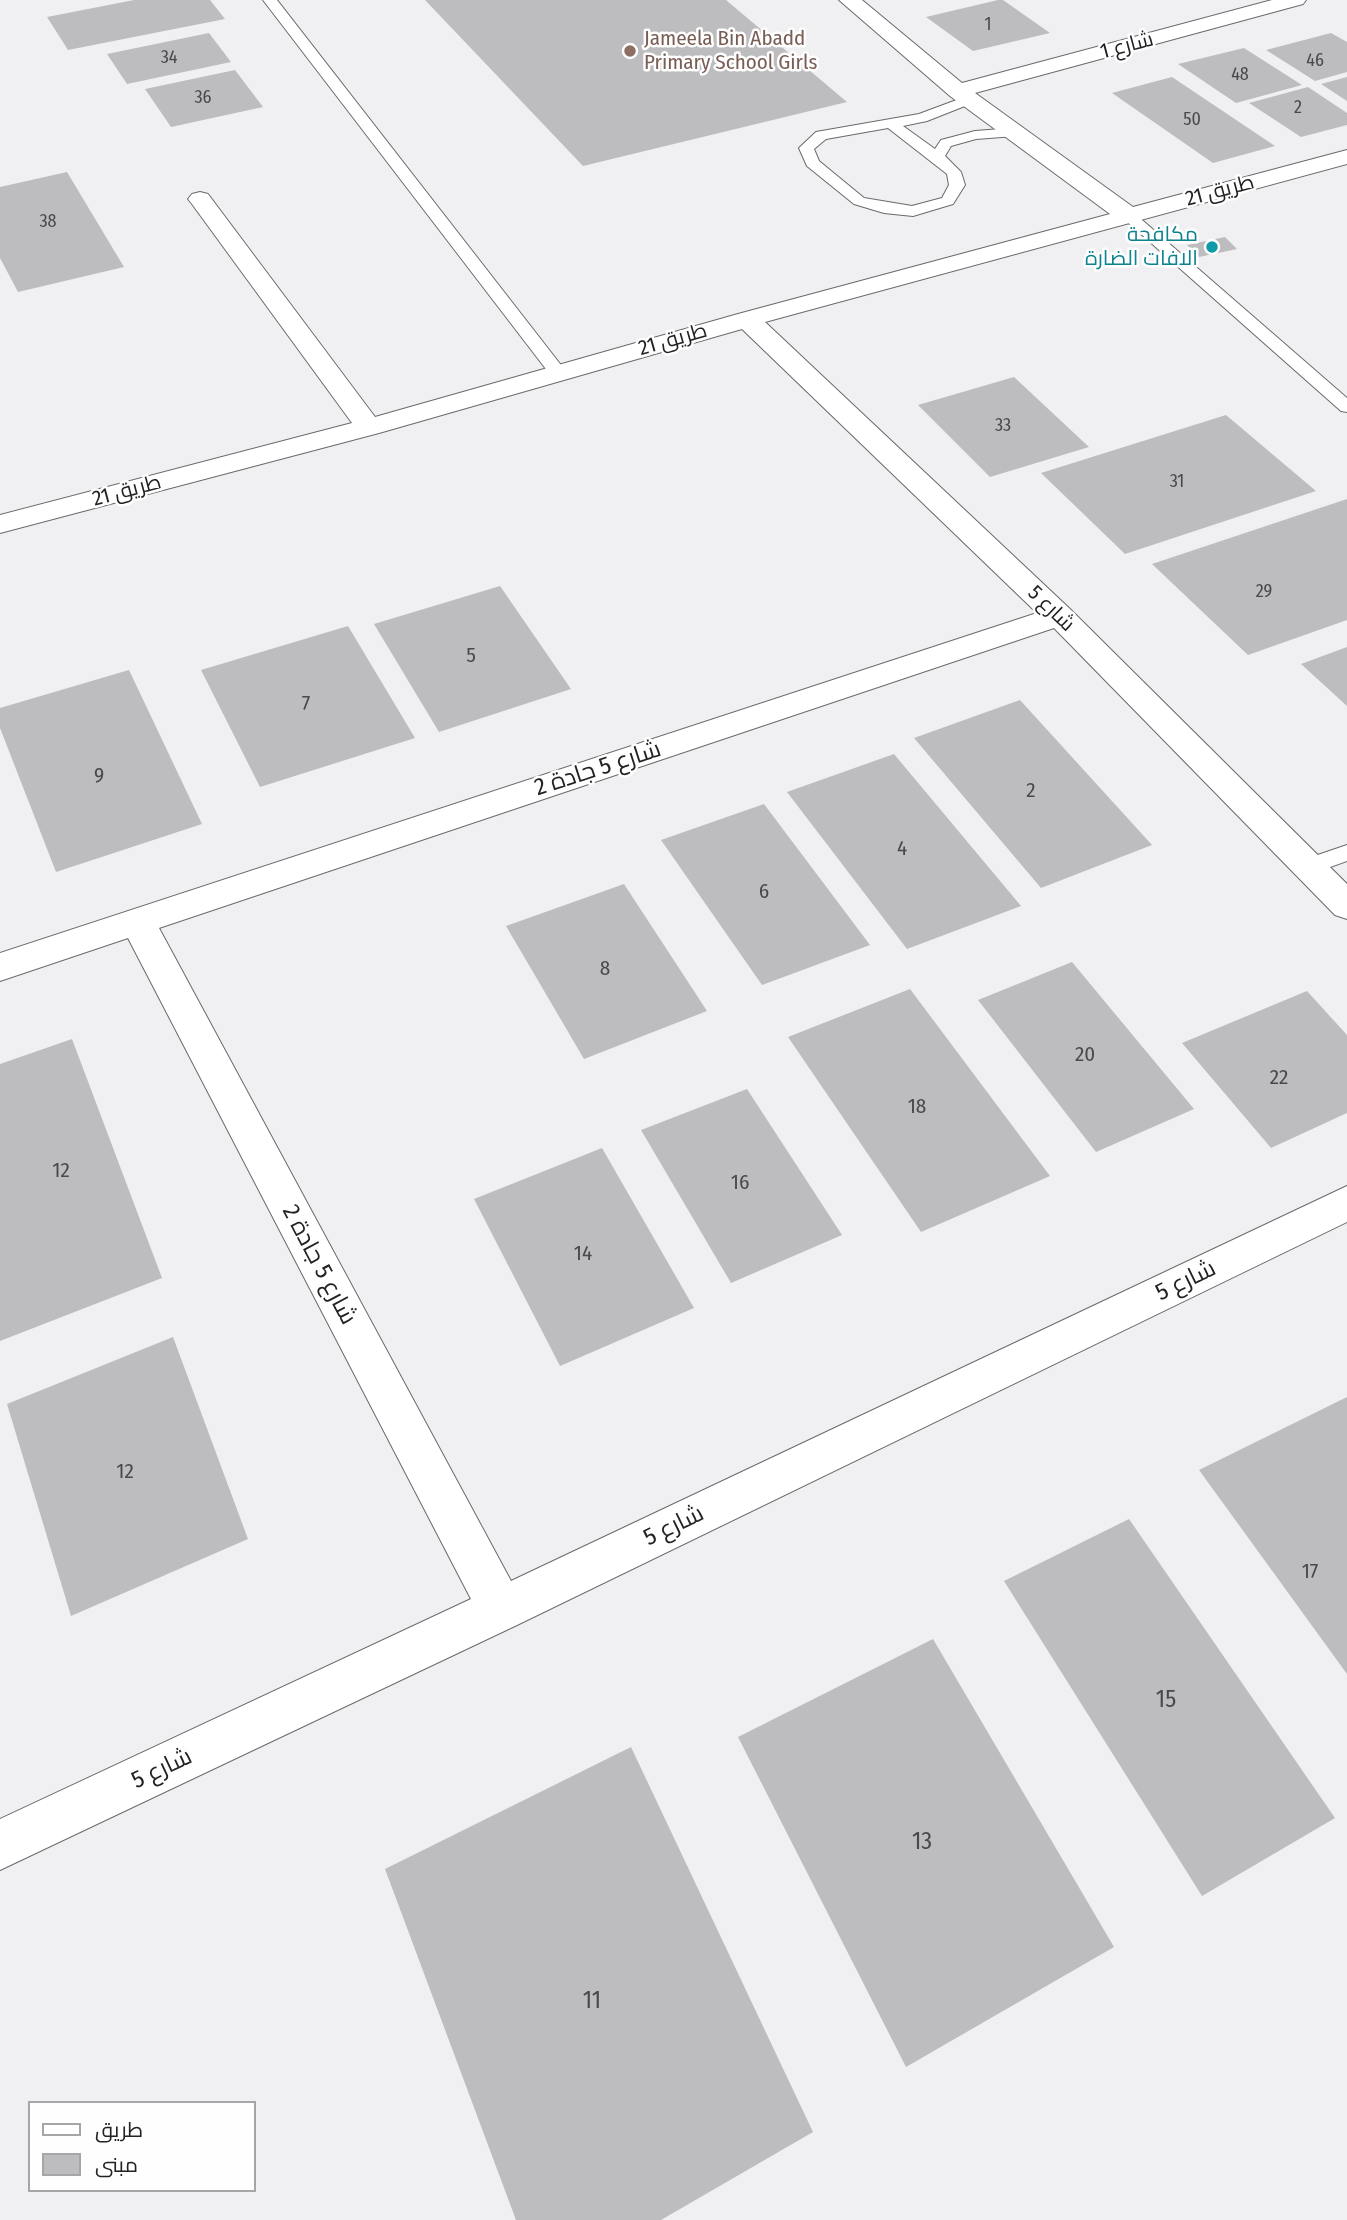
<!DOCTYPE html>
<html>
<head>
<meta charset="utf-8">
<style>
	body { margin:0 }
	#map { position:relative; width:1347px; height:2220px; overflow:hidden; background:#f0f0f2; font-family:"Fira Sans Condensed",Cairo,sans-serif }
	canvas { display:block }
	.legend { position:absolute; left:28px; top:2101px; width:228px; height:91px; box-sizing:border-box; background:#fefeff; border:2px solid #a6a6a7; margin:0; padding:9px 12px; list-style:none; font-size:21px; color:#222223 }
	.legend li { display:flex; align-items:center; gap:14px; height:35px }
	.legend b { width:35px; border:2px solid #a6a6a7 }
</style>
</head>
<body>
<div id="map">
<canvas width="1347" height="2220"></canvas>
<ul class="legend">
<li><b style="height:9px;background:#fff"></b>طريق</li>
<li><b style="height:19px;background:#bdbcbe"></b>مبنى</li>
</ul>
</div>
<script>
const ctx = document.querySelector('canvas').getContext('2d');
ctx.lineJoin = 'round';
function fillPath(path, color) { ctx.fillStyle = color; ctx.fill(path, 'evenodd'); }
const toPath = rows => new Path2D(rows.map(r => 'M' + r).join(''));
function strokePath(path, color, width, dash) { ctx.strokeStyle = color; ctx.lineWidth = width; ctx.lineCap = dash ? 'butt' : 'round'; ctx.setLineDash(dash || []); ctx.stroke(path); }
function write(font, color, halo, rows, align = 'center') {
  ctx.font = font + ' "Fira Sans Condensed",Cairo,sans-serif'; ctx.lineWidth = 5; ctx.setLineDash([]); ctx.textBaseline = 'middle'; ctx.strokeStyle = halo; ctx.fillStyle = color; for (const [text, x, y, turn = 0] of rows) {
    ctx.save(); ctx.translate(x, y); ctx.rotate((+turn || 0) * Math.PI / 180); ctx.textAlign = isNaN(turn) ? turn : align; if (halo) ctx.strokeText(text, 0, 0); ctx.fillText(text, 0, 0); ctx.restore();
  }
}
fillPath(toPath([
	[134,0,210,0,225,19,68,50,47,17],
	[425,0,726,0,847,102,583,166],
	[998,0,1003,0,1050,33,973,51,926,17],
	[209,33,231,62,127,84,107,54],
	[1331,33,1347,42,1347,72,1315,81,1266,50],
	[1244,48,1302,85,1236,103,1178,64],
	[235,70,263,107,171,127,145,89],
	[1172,77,1275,146,1213,163,1112,93],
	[1347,77,1347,101,1321,84],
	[1308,87,1347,113,1347,125,1301,137,1249,103],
	[67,172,124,267,18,292,0,258,0,187],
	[1225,237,1237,249,1199,257,1187,245],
	[1014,377,1089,447,990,477,918,405],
	[1226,415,1316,491,1125,554,1041,473],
	[1347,499,1347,620,1248,655,1152,564],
	[500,586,571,689,439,732,374,624],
	[348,626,415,738,260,787,201,670],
	[1347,647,1347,706,1301,664],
	[129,670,202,824,56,872,0,728,0,708],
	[1020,700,1152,845,1041,888,914,738],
	[894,754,1021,906,907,949,787,792],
	[764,804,870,945,762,985,661,840],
	[624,884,707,1011,584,1059,506,926],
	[1072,962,1194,1109,1096,1152,978,1000],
	[910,989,1050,1176,921,1232,788,1037],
	[1307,991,1347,1035,1347,1113,1271,1148,1182,1043],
	[72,1039,162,1278,0,1341,0,1064],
	[747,1089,842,1235,731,1283,641,1130],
	[602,1148,694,1308,560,1366,474,1199],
	[173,1337,248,1539,71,1616,7,1404],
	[1347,1397,1347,1674,1199,1470],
	[1129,1519,1335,1818,1202,1896,1004,1581],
	[933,1639,1114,1947,906,2067,738,1737],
	[631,1747,813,2132,661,2220,516,2220,385,1869]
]), '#bdbcbe');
const lane = toPath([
	[263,0,277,0,564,369,566,373,564,377,552,377,263,0],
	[970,95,977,99,975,102,927,121,903,126,935,149,941,140,975,131,1015,128,1022,132,1015,136,976,139,951,146,945,156,961,172,965,185,953,204,913,216,884,213,854,204,807,166,799,148,816,132,919,114,970,95],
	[888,128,947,174,949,185,942,198,912,206,864,198,819,161,814,149,826,139,888,128],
	[1129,211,1134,213,1347,398,1347,412,1341,411,1124,219,1121,216,1129,211],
	[1347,845,1347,861,1308,875,1300,873,1297,867,1300,861,1347,845]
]);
const street = toPath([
	[839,0,862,0,962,83,1272,0,1306,0,1303,4,975,93,1133,207,1347,150,1347,164,765,322,1070,609,1347,884,1347,919,1335,915,1054,628,159,928,511,1581,1347,1186,1347,1222,517,1625,0,1870,0,1819,471,1599,128,938,0,981,0,953,1037,613,742,329,379,433,0,533,0,515,352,423,192,204,188,199,192,194,200,192,208,194,375,417,738,314,1110,214,950,96,839,0]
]);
strokePath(lane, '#696a6b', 2);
strokePath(street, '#696a6b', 2);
fillPath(lane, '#fff');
fillPath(street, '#fff');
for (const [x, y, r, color] of [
	[630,51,7,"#8d6e63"],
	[1212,247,7,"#0f9aa8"]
]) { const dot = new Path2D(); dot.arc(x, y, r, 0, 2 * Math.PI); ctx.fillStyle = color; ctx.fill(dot); strokePath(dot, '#fefeff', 2.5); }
write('18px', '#49484a', null, [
	["1",988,25],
	["34",169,58],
	["46",1315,61],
	["48",1240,75],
	["36",203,98],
	["2",1298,108],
	["50",1192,120],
	["38",48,222],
	["33",1003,426],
	["31",1177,482],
	["29",1264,592]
]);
write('21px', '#785e54', '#fefeff', [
	["Jameela Bin Abadd",644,39],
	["Primary School Girls",644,63]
], 'left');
write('21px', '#222223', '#fefeff', [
	["شارع 1",1127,46,-15],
	["طريق 21",1220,191,-15],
	["طريق 21",673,340,-16],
	["طريق 21",127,491,-15],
	["شارع 5",1051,609,44]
]);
write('21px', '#0d838f', '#fefeff', [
	["مكافحة",1198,235],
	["الافات الضارة",1198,259]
], 'right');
write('21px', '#49484a', null, [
	["5",471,656],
	["7",306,704],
	["9",99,776],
	["2",1031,791],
	["4",902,849],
	["6",764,892],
	["8",605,969],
	["20",1085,1055],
	["22",1279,1078],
	["18",917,1107],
	["12",61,1171],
	["16",740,1183],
	["14",583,1254],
	["12",125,1472],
	["17",1310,1572]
]);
write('24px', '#222223', '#fefeff', [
	["شارع 5 جادة 2",598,769,-18],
	["شارع 5 جادة 2",319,1265,62],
	["شارع 5",1186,1281,-26],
	["شارع 5",674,1526,-26],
	["شارع 5",162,1769,-25]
]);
write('24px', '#49484a', null, [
	["15",1166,1700],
	["13",922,1842],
	["11",592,2001]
]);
</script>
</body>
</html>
